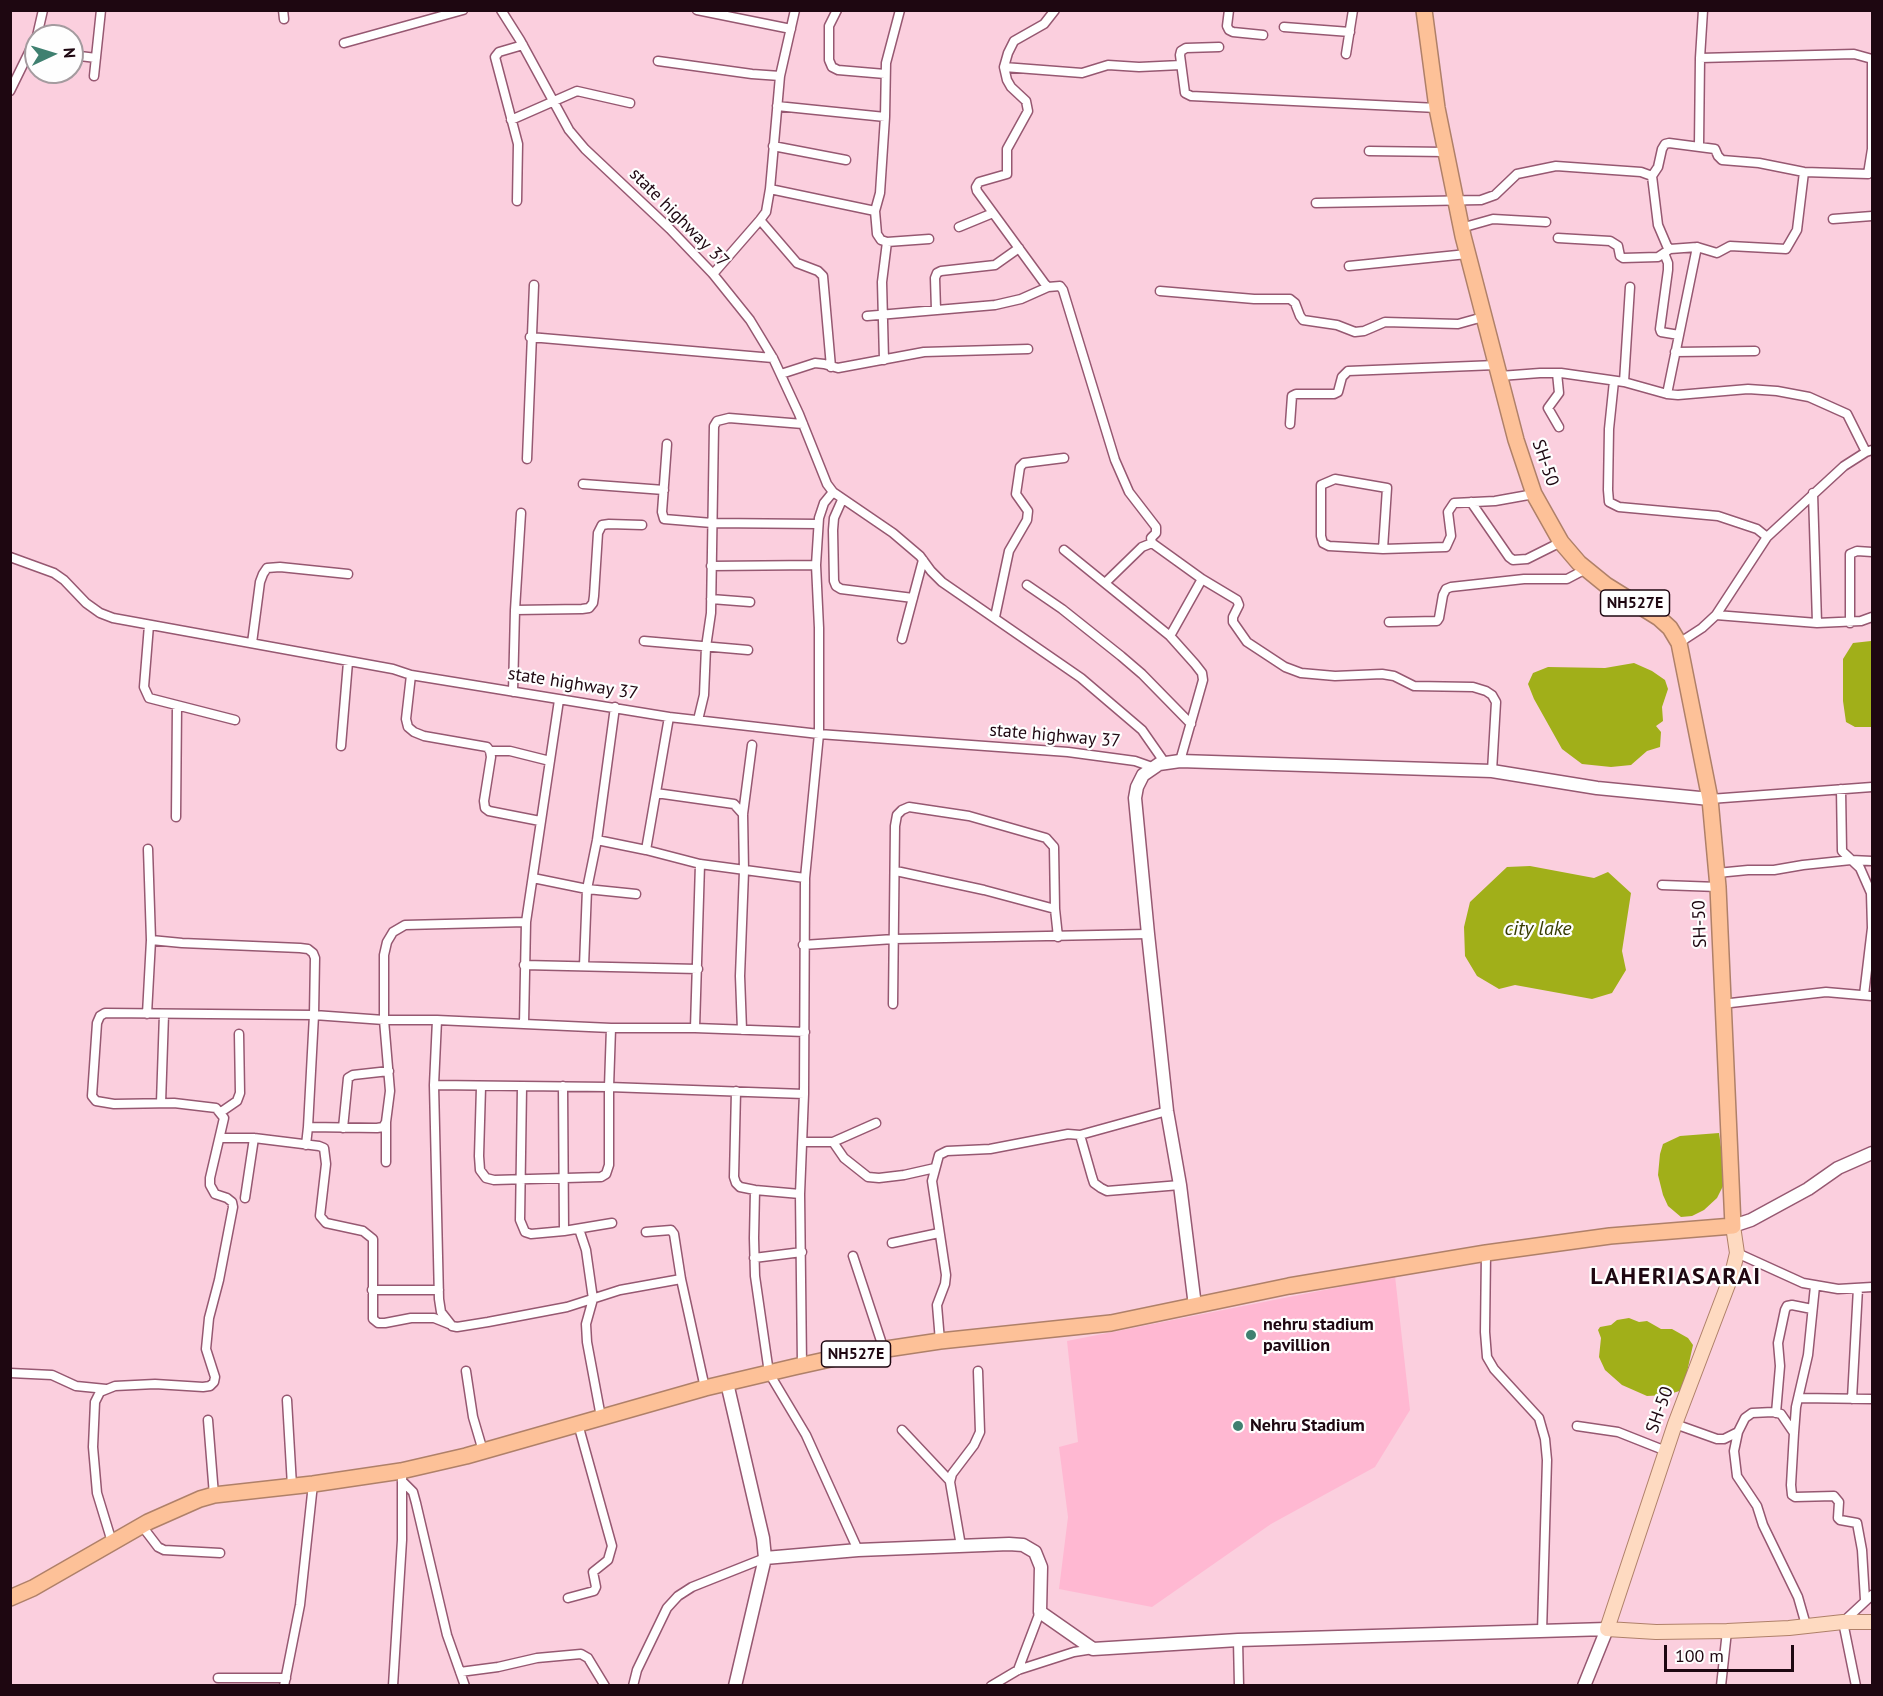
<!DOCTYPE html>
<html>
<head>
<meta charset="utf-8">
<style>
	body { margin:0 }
	#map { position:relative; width:1883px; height:1696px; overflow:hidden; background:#fbcfde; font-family:"PT Sans",sans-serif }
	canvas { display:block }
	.frame { position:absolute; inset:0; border:12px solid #1e0711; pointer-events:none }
	.north { position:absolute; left:24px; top:24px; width:60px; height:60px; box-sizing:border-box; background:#fefefe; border:2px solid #a49b9f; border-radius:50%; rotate:86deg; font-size:16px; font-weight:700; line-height:24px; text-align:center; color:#1e0711 }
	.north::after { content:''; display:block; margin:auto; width:21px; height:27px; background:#3f8070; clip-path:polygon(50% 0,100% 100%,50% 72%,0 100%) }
	.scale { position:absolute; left:1664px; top:1645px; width:130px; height:27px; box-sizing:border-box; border:3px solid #1e0711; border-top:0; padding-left:8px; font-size:18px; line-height:21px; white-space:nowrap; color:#1e0711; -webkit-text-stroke:4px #fefefe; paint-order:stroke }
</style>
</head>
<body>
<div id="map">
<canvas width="1883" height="1696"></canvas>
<div class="frame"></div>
<div class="north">N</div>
<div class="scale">100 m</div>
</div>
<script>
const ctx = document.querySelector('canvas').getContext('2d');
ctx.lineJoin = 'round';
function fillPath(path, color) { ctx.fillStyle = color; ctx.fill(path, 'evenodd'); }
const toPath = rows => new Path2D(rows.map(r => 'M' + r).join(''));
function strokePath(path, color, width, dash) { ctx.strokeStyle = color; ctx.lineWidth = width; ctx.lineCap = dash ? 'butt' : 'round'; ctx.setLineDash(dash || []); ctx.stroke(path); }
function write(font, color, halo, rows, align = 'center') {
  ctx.font = font + ' "PT Sans",sans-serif'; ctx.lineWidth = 4.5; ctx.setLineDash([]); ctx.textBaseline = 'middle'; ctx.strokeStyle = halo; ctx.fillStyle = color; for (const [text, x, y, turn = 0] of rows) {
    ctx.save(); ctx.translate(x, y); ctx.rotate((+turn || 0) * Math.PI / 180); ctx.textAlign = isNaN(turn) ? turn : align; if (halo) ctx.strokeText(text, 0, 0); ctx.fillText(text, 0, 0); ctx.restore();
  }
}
fillPath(toPath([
	[1395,1276,1410,1410,1375,1467,1271,1524,1152,1607,1059,1589,1068,1517,1059,1447,1078,1442,1067,1341]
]), '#ffb8d2');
fillPath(toPath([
	[1872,630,1872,727,1855,727,1846,722,1843,701,1843,659,1853,643,1871,641],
	[1634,663,1652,671,1665,680,1668,689,1662,707,1663,721,1656,726,1661,732,1660,747,1647,751,1631,765,1611,767,1582,764,1562,749,1534,699,1528,684,1533,673,1548,667,1605,668],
	[1530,866,1594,878,1608,872,1631,893,1622,951,1626,970,1612,993,1592,999,1515,985,1499,989,1477,976,1465,956,1464,927,1470,902,1507,867],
	[1719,1133,1721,1147,1726,1160,1725,1182,1717,1198,1704,1210,1692,1216,1681,1217,1668,1206,1663,1195,1658,1175,1660,1154,1663,1144,1680,1136],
	[1629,1318,1639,1322,1647,1321,1661,1329,1672,1329,1688,1338,1693,1345,1683,1390,1666,1395,1647,1396,1622,1385,1605,1370,1599,1357,1601,1338,1598,1330,1600,1327,1611,1325,1617,1320]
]), '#a1af19');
const street = toPath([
	[283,10,284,19],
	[501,10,520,40,569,130,585,149,670,229,713,274,750,320,773,358,799,414,827,484,833,492,893,533,920,556,931,571,942,582,1081,678,1142,730,1165,763],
	[697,10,791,29],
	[837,10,829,26,829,60,832,67,838,70,885,74],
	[900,10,886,63,885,117,880,193,875,211,877,234,881,240,887,242,929,239],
	[1055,10,1044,24,1014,41,1008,53,1004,67,1007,80,1011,87,1026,101,1028,111,1007,149,1007,174,979,182,976,187,977,191,1045,284,1048,287,1060,286,1063,290,1115,460,1129,492,1156,527,1156,533,1151,538,1152,543,1202,579,1237,600,1239,605,1233,617,1233,622,1247,642,1285,667,1301,673,1335,676,1382,674,1394,676,1414,686,1473,687,1486,691,1492,695,1496,702,1492,771],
	[1229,10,1227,26,1229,30,1233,32,1263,35],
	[1284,27,1350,32],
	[37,36,43,10],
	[344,43,463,10],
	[1219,47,1186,48,1181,51,1180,55,1185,93,1191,96,1437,108],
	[1346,54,1353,10],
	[72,55,96,58],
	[1700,58,1703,10],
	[658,61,752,74,780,76],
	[1004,67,1082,73,1108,65,1139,67,1181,65],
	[94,76,101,10],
	[10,91,36,38],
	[777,106,885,117],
	[511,120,577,91,630,103],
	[773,146,846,160],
	[1369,151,1446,152],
	[1652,176,1658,225,1667,246,1670,249,1697,247,1717,253,1730,246,1786,249,1797,230,1804,172],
	[770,189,875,211],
	[517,201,518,144,495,57,499,52,523,45],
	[1316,203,1481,200,1495,195,1517,174,1556,166,1641,172,1652,176,1658,167,1662,149,1665,144,1669,143,1715,149,1718,156,1722,160,1759,163,1804,172,1868,174,1872,149,1872,59,1854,54,1700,58,1699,145],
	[1833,219,1872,216],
	[760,220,797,263,818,271,823,276,831,367],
	[959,227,993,213],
	[1461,228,1493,219,1546,222],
	[1558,238,1610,241,1618,246,1620,256,1623,258,1658,257,1670,249],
	[1664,253,1668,263,1668,270,1660,329,1661,332,1679,335],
	[1349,266,1467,254],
	[713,274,760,220,766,212,770,189,780,76,795,10],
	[1160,291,1254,299,1290,299,1295,303,1300,316,1303,320,1337,325,1355,332,1364,331,1385,322,1458,324,1483,317],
	[936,310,935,278,937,273,941,271,995,265,1019,248],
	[867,316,995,305,1021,299,1048,287],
	[530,337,773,358],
	[1675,352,1755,351],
	[884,360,882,282,887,242],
	[1557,373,1559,393,1548,408,1559,427],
	[781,374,815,363,824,364,838,368,924,352,1028,349],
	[1500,376,1540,373,1561,373,1624,382,1667,394,1678,395,1748,389,1777,391,1809,397,1847,414,1866,452],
	[1614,381,1609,429,1608,490,1609,502,1619,507,1718,516,1757,529,1767,537],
	[1624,382,1630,287],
	[1667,394,1697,247],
	[1290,424,1292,396,1296,394,1334,394,1338,392,1342,377,1348,371,1496,365],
	[667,444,662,512,664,519,712,523,818,524],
	[527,459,534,285],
	[583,484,664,490],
	[1813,493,1817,623],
	[842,500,834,518,833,530,834,581,836,586,841,589,913,598],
	[1471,502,1509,557,1513,560,1527,559,1561,542],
	[1383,549,1329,546,1323,543,1321,536,1321,485,1335,479,1387,488,1383,549,1446,547,1451,536,1448,512,1454,503,1495,501,1534,494],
	[1064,550,1170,636],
	[10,557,54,573,64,580,86,603,100,613,113,618,393,669,411,675,669,717,819,734,1068,752,1135,761,1152,767],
	[711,566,816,565],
	[1105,583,1142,547,1152,543],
	[1027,585,1062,609,1121,656,1142,674,1191,724],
	[711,599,750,602],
	[515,610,582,609,589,608,593,603,594,596,598,533,602,525,609,524,642,525],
	[1716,615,1817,623,1861,621,1872,617],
	[995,617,1009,551,1027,520,1028,511,1016,494,1020,467,1024,463,1064,458],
	[1389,622,1437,621,1439,618,1443,595,1446,589,1451,587,1524,579,1567,579,1586,569],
	[1850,623,1850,554,1857,551,1872,552],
	[149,625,144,687,149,698,235,720],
	[902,639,923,560],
	[644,641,748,650],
	[252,643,260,582,263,574,267,568,280,567,348,574],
	[1679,643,1702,628,1716,615,1767,537,1844,466,1866,452,1872,450],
	[411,675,406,719,408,727,414,732,424,736,487,747,490,751,491,757,484,801,485,808,489,811,540,821],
	[513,692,515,610,521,513],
	[698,720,704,695,706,647,711,613,714,426,717,421,729,418,803,424],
	[341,746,348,662],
	[490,751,510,751,550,761],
	[1180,761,1203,680,1202,673,1195,664,1170,636,1202,579],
	[1841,789,1842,851,1860,868,1871,893,1872,928,1864,995],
	[656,793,734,804,743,814],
	[1710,799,1872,787],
	[176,817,177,706],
	[597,840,646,850,700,864,805,878],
	[646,850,669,717],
	[896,871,984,890,1055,909],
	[1717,873,1748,870,1774,870,1803,865,1851,860,1872,861],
	[533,878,587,889,636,894],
	[1662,885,1718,887],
	[151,940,182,943,300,948,308,949,313,953,315,958,314,1015,308,1127,306,1145],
	[803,945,894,939,1148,934],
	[524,965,698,969],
	[584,966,587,889,597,840,615,707],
	[893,1004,895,826,897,815,902,810,909,807,969,816,1046,838,1054,847,1055,909,1058,937],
	[1722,1004,1826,992,1872,996],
	[147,1014,151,940,148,849],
	[437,1020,434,1085,439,1299,441,1312,452,1326,457,1327,488,1322,567,1307,620,1290,681,1279],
	[524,1024,526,922,559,700],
	[695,1028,700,864],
	[742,1030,740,976,744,871,743,814,752,745],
	[434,1085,609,1087,804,1094],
	[563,1086,564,1231],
	[481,1087,479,1156,480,1170,486,1178,494,1180,601,1177,606,1174,609,1165,609,1087,611,1028],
	[522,1087,520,1220,525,1232,531,1234,564,1231,612,1223],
	[736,1091,734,1177,736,1183,740,1187,755,1190,800,1194],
	[161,1103,164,1014],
	[221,1112,237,1101,240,1093,239,1034],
	[308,1127,377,1128,383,1127,386,1122,390,1091,384,1020,384,955,387,942,393,932,405,925,526,922],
	[343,1128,348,1078,353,1075,389,1071],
	[1080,1135,1092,1177,1094,1183,1101,1188,1107,1191,1180,1185],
	[220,1138,254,1138,319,1146,324,1148,326,1164,320,1216,326,1223,363,1231,373,1239,373,1319,378,1323,385,1323,411,1318,434,1318,449,1324],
	[802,1142,833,1142,844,1158,868,1177,879,1178,904,1175,935,1168],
	[833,1142,876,1123],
	[386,1162,386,1122],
	[755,1190,754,1238,755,1276,769,1373,806,1435,858,1550],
	[245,1198,254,1138],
	[579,1229,586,1250,593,1299,586,1324,587,1342,601,1417],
	[646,1232,671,1230,674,1234,681,1279,705,1388],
	[892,1243,939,1233],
	[1486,1253,1485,1332,1487,1357,1494,1369,1539,1418,1545,1439,1547,1460,1542,1632],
	[1737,1253,1803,1283,1838,1289,1872,1287],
	[853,1256,884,1350],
	[754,1258,802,1252],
	[372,1290,439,1290],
	[940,1341,937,1305,945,1284,946,1275,932,1181,939,1155,947,1151,990,1149,1068,1134,1080,1135,1167,1111],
	[802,1365,800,1194,804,1094,805,878,819,734,819,628,816,565,819,518,824,503,833,492],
	[466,1371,473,1417,483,1451],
	[10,1373,52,1375,76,1386,106,1389],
	[1799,1398,1872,1399],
	[1852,1399,1858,1288],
	[287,1400,292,1486],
	[1776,1413,1780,1366,1778,1343,1785,1310,1787,1306,1792,1305,1812,1309],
	[208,1420,214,1495],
	[1675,1424,1717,1439,1724,1439,1738,1432,1745,1418,1752,1413,1773,1412,1781,1414,1794,1433,1796,1407,1808,1355,1815,1286],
	[1577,1426,1618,1432,1666,1451],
	[902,1430,950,1481],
	[1738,1432,1734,1451,1737,1476,1757,1506,1763,1525,1798,1597,1806,1625],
	[1794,1433,1791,1485,1792,1495,1795,1497,1834,1496,1839,1502,1838,1518,1840,1520,1857,1523,1862,1550,1865,1600],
	[402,1481,413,1492,416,1503,447,1635,465,1686],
	[142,1526,158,1547,164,1550,220,1553],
	[112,1542,97,1493,93,1447,95,1402,100,1392,115,1386,155,1384,203,1387,210,1386,214,1382,215,1377,206,1349,209,1318,219,1280,233,1207,232,1202,227,1198,215,1194,210,1185,210,1178,224,1118,216,1108,174,1103,114,1104,96,1101,92,1096,97,1023,100,1016,105,1013,314,1015,384,1020,437,1020,611,1028,695,1028,805,1032],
	[961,1546,950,1482,952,1474,974,1445,980,1432,978,1371],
	[568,1598,594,1591,596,1587,593,1572,608,1560,612,1546,578,1424],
	[1238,1640,1239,1686],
	[1018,1670,1040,1612],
	[460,1672,498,1667,537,1658,581,1654,588,1658,605,1686],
	[218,1678,286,1678],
	[284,1686,300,1605,313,1484],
	[393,1686,402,1540,402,1477],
	[633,1686,637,1670,667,1608,678,1596,692,1587,765,1558],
	[991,1686,1018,1670,1074,1652,1093,1649],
	[1721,1686,1727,1631],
	[1856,1686,1843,1622,1872,1595]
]);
const secondary = toPath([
	[1733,1226,1751,1220,1808,1189,1838,1168,1872,1153],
	[1195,1306,1180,1185,1167,1111,1148,934,1135,798,1137,787,1143,775,1159,764,1180,761,1492,771,1597,788,1710,799],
	[727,1383,763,1538,765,1558,735,1686],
	[765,1558,858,1550,1009,1544,1023,1545,1035,1552,1041,1567,1040,1612,1093,1649,1238,1640,1607,1629,1584,1686]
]);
const primary = toPath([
	[1733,1226,1737,1253,1732,1274,1675,1424,1607,1629,1656,1632,1727,1631,1789,1628,1843,1622,1872,1622]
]);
const highway = toPath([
	[10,1598,33,1588,148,1522,200,1499,214,1495,313,1484,401,1471,466,1456,705,1388,794,1367,853,1354,940,1341,1111,1323,1289,1286,1486,1253,1610,1236,1733,1226,1718,887,1710,799,1679,643,1670,628,1659,618,1606,585,1579,563,1561,542,1534,494,1516,440,1463,236,1437,108,1424,10]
]);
strokePath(street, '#965871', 11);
strokePath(secondary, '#965871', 15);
strokePath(primary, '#af8069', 16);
strokePath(highway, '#af8069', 18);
strokePath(street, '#fff', 8);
strokePath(secondary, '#fff', 12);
strokePath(primary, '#fedac1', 14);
strokePath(highway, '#fdc198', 15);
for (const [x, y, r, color] of [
	[1251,1335,6,"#3f8070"],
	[1238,1426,6,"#3f8070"]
]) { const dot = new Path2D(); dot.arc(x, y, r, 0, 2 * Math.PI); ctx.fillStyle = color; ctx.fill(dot); strokePath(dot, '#fefefe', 2); }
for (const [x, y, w] of [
	[1635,603,69],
	[856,1354,69]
]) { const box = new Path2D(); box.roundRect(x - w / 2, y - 13, w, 26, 4.5); ctx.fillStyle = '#fefefe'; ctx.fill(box); strokePath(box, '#1e0711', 1.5); }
write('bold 16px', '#1e0711', null, [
	["NH527E",1635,603],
	["NH527E",856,1354]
]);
write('18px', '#1e0711', '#fefefe', [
	["state highway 37",679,218,45],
	["SH-50",1545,463,71],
	["state highway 37",573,684,9],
	["state highway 37",1055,736,5],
	["SH-50",1700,924,-92],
	["SH-50",1660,1410,-70]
]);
write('bold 18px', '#1e0711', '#fefefe', [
	["nehru stadium",1263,1325],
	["pavillion",1263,1346],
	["Nehru Stadium",1250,1426]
], 'left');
write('italic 20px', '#373c03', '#fefefe', [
	["city lake",1538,929]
]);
ctx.letterSpacing = '1.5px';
write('bold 24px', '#1e0711', '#fefefe', [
	["LAHERIASARAI",1676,1277]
]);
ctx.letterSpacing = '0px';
</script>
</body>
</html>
